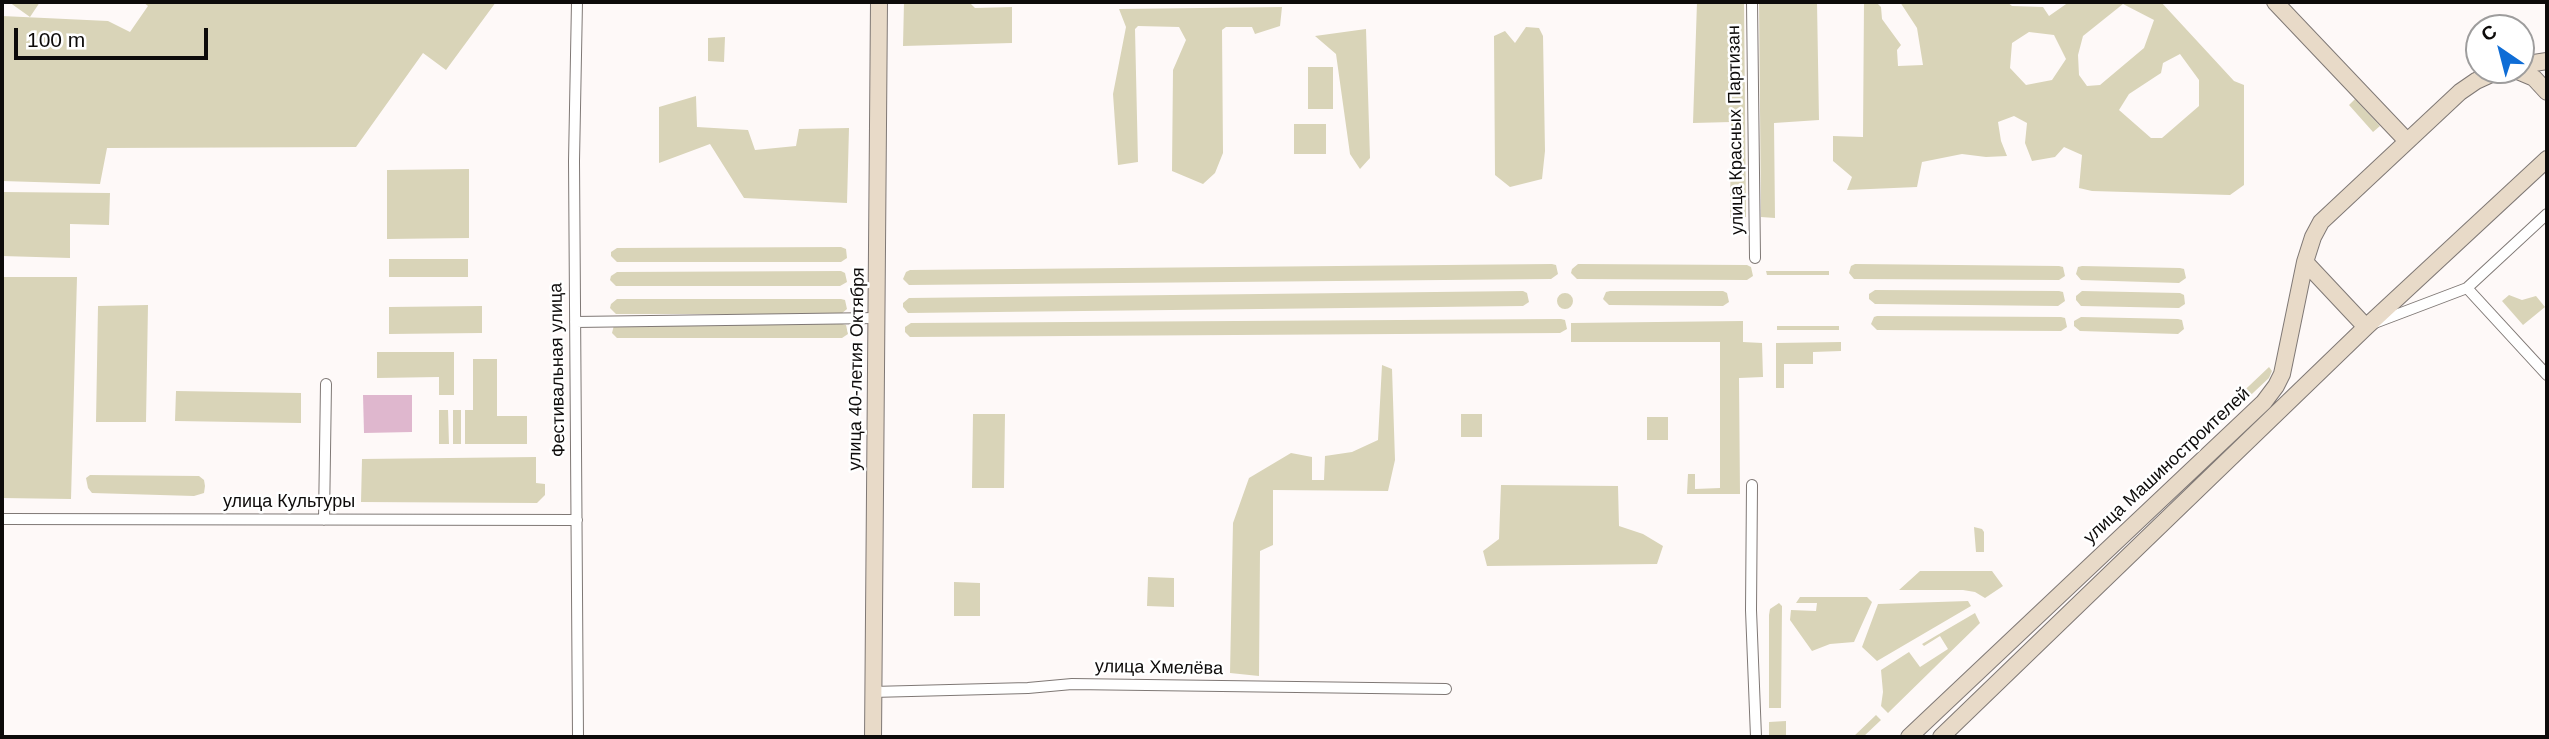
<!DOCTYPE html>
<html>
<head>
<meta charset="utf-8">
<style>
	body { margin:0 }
	#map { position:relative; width:2549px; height:739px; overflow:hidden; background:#fef9f8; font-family:Helvetica,sans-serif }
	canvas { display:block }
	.frame { position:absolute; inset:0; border:4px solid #0d0b0a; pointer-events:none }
	.north { position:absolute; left:2465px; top:14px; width:70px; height:70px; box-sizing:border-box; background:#fff; border:2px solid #9e9d9d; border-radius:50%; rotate:325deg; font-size:19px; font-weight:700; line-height:28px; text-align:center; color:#0d0b0a }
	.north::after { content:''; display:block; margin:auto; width:24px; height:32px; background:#0f6dd6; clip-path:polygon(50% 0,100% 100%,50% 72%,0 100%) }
	.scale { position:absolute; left:14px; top:28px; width:194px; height:32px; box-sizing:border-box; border:4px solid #0d0b0a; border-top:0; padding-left:9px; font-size:21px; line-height:24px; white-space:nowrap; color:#0d0b0a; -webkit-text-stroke:5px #fff; paint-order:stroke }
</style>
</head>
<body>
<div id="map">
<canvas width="2549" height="739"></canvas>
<div class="frame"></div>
<div class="north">С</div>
<div class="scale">100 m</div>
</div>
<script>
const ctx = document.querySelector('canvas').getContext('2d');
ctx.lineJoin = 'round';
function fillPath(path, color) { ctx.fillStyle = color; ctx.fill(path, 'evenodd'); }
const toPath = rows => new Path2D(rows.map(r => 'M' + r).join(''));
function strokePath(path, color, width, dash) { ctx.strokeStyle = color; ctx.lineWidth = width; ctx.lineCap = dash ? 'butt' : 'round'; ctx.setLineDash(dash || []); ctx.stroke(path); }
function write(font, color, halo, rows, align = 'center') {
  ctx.font = font + ' Helvetica,sans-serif'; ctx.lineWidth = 5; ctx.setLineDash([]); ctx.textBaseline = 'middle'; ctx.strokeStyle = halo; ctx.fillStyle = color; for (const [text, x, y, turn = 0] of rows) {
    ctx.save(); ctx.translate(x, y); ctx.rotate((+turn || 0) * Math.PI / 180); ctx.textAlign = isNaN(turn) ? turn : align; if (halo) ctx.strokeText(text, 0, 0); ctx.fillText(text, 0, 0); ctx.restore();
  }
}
fillPath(toPath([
	[9,2,40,2,30,17],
	[143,2,496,2,446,70,423,53,356,147,107,148,100,184,2,181,2,16,108,21,130,32,148,6],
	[904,2,969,2,975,8,1012,7,1012,43,903,46],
	[1697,2,1744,2,1746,217,1730,218,1731,122,1693,123],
	[1759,2,1817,2,1819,120,1774,123,1775,218,1761,217],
	[1864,2,1876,2,1881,7,1882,19,1901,45,1897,50,1898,66,1923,65,1917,28,1900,2,2007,2,2012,6,2043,7,2049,16,2069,2,2161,2,2234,81,2244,85,2244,185,2230,195,2092,191,2079,188,2082,155,2064,147,2055,157,2032,161,2025,143,2027,123,2014,116,1998,122,2001,141,2007,156,1986,157,1962,154,1922,162,1917,187,1847,190,1852,177,1833,161,1833,136,1863,137],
	[2123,4,2154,20,2144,48,2100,85,2087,86,2079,75,2078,55,2083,36],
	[2029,32,2054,35,2066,59,2052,80,2026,85,2010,68,2012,43],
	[2180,54,2199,80,2199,106,2162,138,2151,138,2119,110,2129,94,2161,73,2163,63],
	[1282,7,1280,26,1255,34,1252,27,1226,27,1222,30,1223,153,1215,173,1203,184,1172,171,1173,70,1186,40,1179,27,1138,26,1135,29,1138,162,1118,165,1113,94,1126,27,1119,9],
	[1526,27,1539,28,1543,36,1545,151,1542,179,1510,187,1495,175,1494,36,1505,31,1515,43],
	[1366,29,1370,158,1360,169,1350,154,1336,54,1315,36],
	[725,37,724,62,708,61,708,38],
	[1308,67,1333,67,1333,109,1308,109],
	[696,96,697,127,748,130,755,150,796,146,799,129,849,128,847,203,744,198,710,144,659,163,659,107],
	[2355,99,2380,126,2373,132,2349,105],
	[1294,124,1326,124,1326,154,1294,154],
	[469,169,469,238,387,239,387,170],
	[2,192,110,193,109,225,70,224,70,258,2,256],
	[841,247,846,249,847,258,841,262,617,262,611,256,611,252,617,248],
	[389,259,468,259,468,277,389,277],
	[1552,264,1556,265,1558,274,1551,279,909,285,903,279,906,272,910,270],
	[1578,264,1747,265,1751,267,1753,276,1747,280,1577,279,1571,273,1572,269],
	[1855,264,2059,266,2063,267,2065,276,2059,280,1854,279,1849,273,1851,266],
	[2082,266,2180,268,2184,269,2186,278,2179,283,2081,280,2076,274,2078,267],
	[841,271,845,273,847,282,840,286,616,286,610,280,611,276,617,272],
	[1766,271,1829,271,1829,275,1767,275],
	[2,277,77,277,71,499,2,498],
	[1875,290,2059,291,2063,292,2065,301,2058,306,1875,304,1869,299,1869,294],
	[1523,291,1527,293,1529,302,1523,306,908,313,903,307,903,303,909,298],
	[1610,291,1723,291,1727,293,1729,302,1723,306,1609,305,1603,299,1606,292],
	[2082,291,2180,293,2184,295,2185,304,2179,308,2081,306,2076,300,2076,296],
	'1557 301a8 8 0 1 1 16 0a8 8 0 1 1-16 0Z',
	[2509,295,2522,300,2536,296,2545,307,2523,325,2502,301],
	[617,299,841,299,845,300,847,309,841,314,616,314,610,308,611,304],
	[148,305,146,422,96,422,98,306],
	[482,306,482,333,389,334,389,307],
	[1877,316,2061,317,2065,318,2067,327,2061,331,1877,330,1871,324,1874,317],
	[2081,317,2178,319,2182,320,2184,329,2178,334,2080,331,2074,326,2074,321],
	[1561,319,1565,320,1567,329,1560,333,910,337,905,332,905,327,911,323],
	[1743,321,1743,342,1762,343,1763,377,1739,378,1740,494,1687,494,1688,474,1695,474,1695,489,1720,488,1720,342,1571,342,1571,323],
	[842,324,846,325,848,334,842,338,617,338,612,333,614,325],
	[1777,326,1839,326,1839,330,1777,330],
	[1841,342,1841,351,1813,352,1813,364,1784,364,1784,388,1776,388,1776,343],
	[377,352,454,352,454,395,439,395,439,377,377,378],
	[473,359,497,359,497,416,527,416,527,444,465,444,465,410,473,410],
	[1382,365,1392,369,1395,460,1388,491,1273,490,1273,545,1260,551,1259,676,1230,673,1233,523,1249,478,1291,453,1312,457,1312,480,1324,480,1325,456,1352,452,1378,440],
	[2269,367,2272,371,2269,378,2178,463,2173,458],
	[176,391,301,393,301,423,175,421],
	[439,410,448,410,449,444,439,444],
	[453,410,461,410,461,444,453,444],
	[973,414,1005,414,1004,488,972,488],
	[1461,414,1482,414,1482,437,1461,437],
	[1647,417,1668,417,1668,440,1647,440],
	[536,457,536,483,545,484,545,495,537,503,361,502,362,459],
	[90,475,199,476,204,480,205,486,204,493,194,496,92,493,88,488,86,478],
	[1501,485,1618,486,1619,526,1643,534,1663,546,1657,564,1487,566,1483,551,1499,539],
	[1974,527,1982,529,1984,532,1984,552,1976,552],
	[1920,571,1992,571,2003,586,1985,598,1975,592,1963,590,1899,590],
	[1148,577,1174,578,1174,607,1147,606],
	[954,582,980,583,980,616,954,616],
	[1800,597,1867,597,1872,602,1854,642,1830,644,1812,651,1790,620,1791,610,1816,611,1817,603,1796,603],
	[1968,601,1971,606,1877,661,1862,647,1878,604],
	[1779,603,1782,606,1781,708,1769,708,1769,615,1770,609],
	[1975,613,1980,623,1888,713,1881,706,1883,692,1881,670,1909,652,1920,667,1948,649,1940,636,1924,646,1922,644],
	[1876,715,1881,720,1863,737,1853,737],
	[1786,721,1786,737,1769,737,1769,722]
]), '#d9d4b8');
fillPath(toPath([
	[363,395,412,395,412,432,364,433]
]), '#dfb7ce');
const street = toPath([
	[577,2,574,161,578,737],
	[1752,2,1755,258],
	[2467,288,2547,375],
	[575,322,877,318],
	[2372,324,2467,288,2547,214],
	[1752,485,1751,610,1756,737],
	[2,519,577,520],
	[324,520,326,384],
	[872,692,1028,688,1072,684,1446,689]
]);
const secondary = toPath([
	[2275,2,2407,141],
	[2521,65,2547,61],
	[2515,70,2534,78,2547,92],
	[2305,262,2366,327],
	[873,737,879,2],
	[1909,737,2264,402,2276,386,2282,374,2305,262,2313,237,2321,222,2460,92,2476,81,2500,70],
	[1941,737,2366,327,2547,159]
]);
strokePath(street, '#7f7875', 12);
strokePath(secondary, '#7f7875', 18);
strokePath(street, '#fff', 10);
strokePath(secondary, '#e8dac8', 16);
write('18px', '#0d0b0a', '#fff', [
	["улица Красных Партизан",1736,130,-91],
	["улица 40-летия Октября",857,369,-89],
	["Фестивальная улица",558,370,-91],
	["улица Машиностроителей",2167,466,-43],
	["улица Культуры",289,502],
	["улица Хмелёва",1159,668,1]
]);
</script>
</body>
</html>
